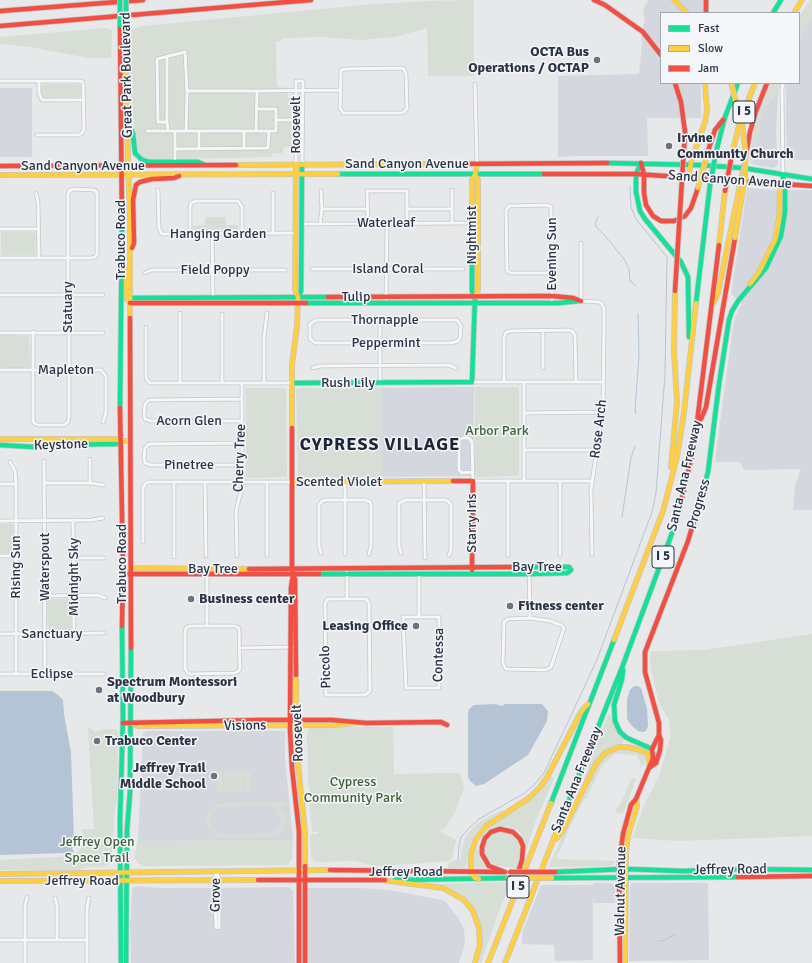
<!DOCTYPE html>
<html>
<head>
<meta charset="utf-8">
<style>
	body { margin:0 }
	#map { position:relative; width:812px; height:963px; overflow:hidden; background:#e6e8ea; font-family:Signika,sans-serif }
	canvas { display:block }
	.legend { position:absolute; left:660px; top:12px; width:140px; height:72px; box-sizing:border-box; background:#f4f6f9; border:1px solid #a4a8b1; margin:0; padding:5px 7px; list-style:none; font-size:12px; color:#2b3445 }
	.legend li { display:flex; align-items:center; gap:8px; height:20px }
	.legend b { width:20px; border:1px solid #a4a8b1 }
</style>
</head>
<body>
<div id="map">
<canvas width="812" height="963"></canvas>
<ul class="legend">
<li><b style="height:5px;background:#16e098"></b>Fast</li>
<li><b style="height:5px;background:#ffcf43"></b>Slow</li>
<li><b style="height:5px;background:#f24e42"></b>Jam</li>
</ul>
</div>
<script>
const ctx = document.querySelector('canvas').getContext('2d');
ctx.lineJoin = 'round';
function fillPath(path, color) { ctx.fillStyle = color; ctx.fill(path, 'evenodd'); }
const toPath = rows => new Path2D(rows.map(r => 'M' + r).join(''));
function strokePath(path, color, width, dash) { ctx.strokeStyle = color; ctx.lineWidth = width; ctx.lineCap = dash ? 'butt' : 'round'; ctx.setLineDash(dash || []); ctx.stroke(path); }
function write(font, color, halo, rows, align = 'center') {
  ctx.font = font + ' Signika,sans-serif'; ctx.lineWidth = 3; ctx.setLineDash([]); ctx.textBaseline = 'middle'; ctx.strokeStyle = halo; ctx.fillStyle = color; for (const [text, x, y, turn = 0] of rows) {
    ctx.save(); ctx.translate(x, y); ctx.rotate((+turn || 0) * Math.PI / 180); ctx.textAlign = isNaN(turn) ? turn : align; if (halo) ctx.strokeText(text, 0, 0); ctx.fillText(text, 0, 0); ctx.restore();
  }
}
fillPath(toPath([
	[648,0,703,0,703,13,661,13,661,83,701,83,701,118,647,118,648,156,575,156,558,157,558,76,639,74,642,44,641,36,645,20,643,11],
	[812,16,812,160,787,160,786,117,786,83,799,83,799,42,804,29],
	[0,88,32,88,32,157,0,157],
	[774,95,778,95,776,134,778,164,774,168,752,164,759,134,761,111],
	[747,188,774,190,812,190,812,510,793,510,795,485,801,469,744,470,740,462,716,462,715,460,733,327,735,317,742,304,731,294],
	[474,387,474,476,382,477,382,388],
	[146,731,285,731,285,758,293,840,138,841,143,734],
	[593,883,612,883,615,886,615,903,594,903,593,894,593,960,555,961,554,945,522,944,522,933,541,885,593,885],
	[633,883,708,883,709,960,629,961,630,886],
	[136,886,159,888,210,888,289,887,293,891,295,963,131,963,130,921,131,917,132,889],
	[311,888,359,888,390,890,442,900,446,902,458,918,464,929,465,943,459,963,308,963,308,889]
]), '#d4d7dd');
fillPath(toPath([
	[474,0,474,76,428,76,427,28,395,37,361,40,321,37,282,38,281,41,276,41,277,87,288,88,288,97,291,99,291,147,283,147,283,153,273,153,272,157,147,160,137,155,131,93,128,30,143,26,374,4,428,1],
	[810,0,812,0,812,16,804,29,799,42,799,17],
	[106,28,112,30,111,58,89,58,30,47,0,44,0,37],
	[768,83,780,83,778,95,773,95,761,111,759,134,752,164,749,162,748,157,751,154,752,148,751,145,759,108],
	[44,84,79,84,81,86,81,95,79,97,44,98,42,95,41,87],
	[205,217,226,217,226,225,238,225,238,229,194,230,193,226,205,225],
	[1,232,34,232,36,235,35,255,1,255],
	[3,335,29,336,30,366,28,368,2,368,0,366,0,337],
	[477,387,517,387,519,389,519,474,517,476,477,477,475,473,475,388],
	[247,388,284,388,286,389,287,476,285,477,247,478,246,476,246,389],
	[300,388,382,388,382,477,299,477,298,475,296,390],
	[0,524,12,524,13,526,13,551,11,553,0,553],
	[49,599,68,599,71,600,71,629,68,631,51,631,48,629,47,601],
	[812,634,812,836,678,841,632,838,645,803,659,777,671,735,669,720,659,703,651,669,650,658,651,651,704,650],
	[608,714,611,716,613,721,625,739,622,744,615,745,606,750,583,785,582,784],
	[88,727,95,732,105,729,116,729,118,731,117,798,115,808,111,863,106,866,87,867,81,870,0,870,0,860,74,856,83,845,82,829,94,829],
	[310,727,393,727,394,774,460,773,464,788,455,812,445,828,439,831,456,840,452,859,449,861,383,866,373,866,355,861,318,862,314,861,311,856,310,834,318,834,319,832,312,832,308,777,307,735],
	[629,749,644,755,645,758,644,767,643,763,638,773,641,764,637,755,615,754,602,766,586,799,584,799,574,818,556,859,615,861,614,863,610,866,548,867,578,804,583,798,585,789,599,764,603,757,614,750],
	[231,770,237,770,237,791,231,791],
	[217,771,223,771,223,791,217,791],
	[224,771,230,771,230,791,224,791],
	[238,771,244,771,244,791,238,791],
	[245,771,251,771,251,791,245,791],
	[551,776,554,778,535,823,526,851,523,838,520,833,515,829,506,826,500,827,488,831,486,829,527,802],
	[634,778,636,779,624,812,622,814,618,813,615,811,616,809,622,801,631,779],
	[285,802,285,806,279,807,285,816,285,825,281,832,273,837,221,838,213,834,207,826,206,821,207,814,211,808,217,804,225,803],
	[268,806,276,809,281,818,279,828,272,833,221,834,214,830,210,823,210,818,212,812,216,809,221,807],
	[501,810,504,810,485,823,476,833,470,844,467,864,464,868,451,868,448,867,448,864,455,860,460,861,462,848,465,838,472,828,478,823],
	[498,832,506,832,512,835,518,841,520,852,519,861,517,868,497,866,488,860,484,849,487,839,492,835],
	[293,840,292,859,287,865,144,866,138,863,134,857,138,841],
	[475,848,479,849,480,858,487,867,485,868,474,867],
	[510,882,497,917,481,963,478,961,482,948,472,906,440,884]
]), '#d6ded6');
fillPath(toPath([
	[634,686,638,686,641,688,647,709,648,726,646,731,643,732,638,731,632,726,627,719,627,699,630,690],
	[0,691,52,691,58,695,63,700,64,714,71,752,74,840,72,849,74,851,73,853,69,852,65,853,0,855],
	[495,704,503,706,504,704,542,704,548,711,547,721,528,755,484,784,476,786,470,781,468,777,468,713,469,709,474,705]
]), '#b4c4d5');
strokePath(toPath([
	[598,217,595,224,597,228,607,238,624,259,629,269,630,281,636,286],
	[636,414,635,410,639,355,638,314],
	[622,517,631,458,635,446],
	[458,861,459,846,461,837,471,826,479,819,523,794,535,784,544,773,596,662,652,512,656,493,665,375,667,257,636,219,631,207,630,186],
	[658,941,663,941,675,934]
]), '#b4c4d5', 1);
const street = toPath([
	[167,57,167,122],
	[401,68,404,69,406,74,407,108,404,112,402,113,343,113,340,108,341,70,346,69,401,68],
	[0,81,80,81,83,82,84,129,82,133,79,135,37,135],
	[39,81,39,93,42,100,84,100],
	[475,84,477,164],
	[276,120,296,120],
	[147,131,199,131,199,148],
	[168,131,167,122,158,122,157,59,185,52,187,91,257,91],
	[175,131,175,149],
	[186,131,187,91],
	[199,131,244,131,244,148],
	[244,131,276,131,276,109,257,109],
	[256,131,257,91,340,90],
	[175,162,175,149,268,148,269,131],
	[296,164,296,81,302,81,303,82,302,164],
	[783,175,782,90,783,83],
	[158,190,159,228,162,234,295,233],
	[36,193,38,202,39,258],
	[322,209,367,209],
	[407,209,452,209],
	[368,223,367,191,407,191,407,223],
	[452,223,452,190],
	[301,224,472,223],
	[320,224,322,209,321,191],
	[0,229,38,229],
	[273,233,273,193],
	[190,234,190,207,191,203,196,201,238,201,242,207,242,234],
	[212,234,213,298],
	[581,243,581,301,599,302,602,304,604,309,604,327,603,407,591,490,592,554],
	[0,258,91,258,95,257,97,254,97,194,96,191,94,190,74,189,69,191,68,195,68,295,69,333,69,417,68,422,64,425,38,425,34,423,33,420,33,332],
	[312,269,463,269],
	[145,273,151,270,285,270],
	[552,273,511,273,507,271,506,210,509,206,546,205,551,207,552,303],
	[0,295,103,295],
	[386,299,387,223],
	[180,313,180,383],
	[222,314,222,383],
	[316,320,457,320,461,326,460,338,458,341,451,343,317,343,314,342,310,339,310,324,316,320],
	[380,321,380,383],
	[146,327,146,377,147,380,150,383,292,383],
	[0,333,103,333],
	[313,368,320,366,448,365,456,368],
	[543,368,543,331],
	[0,370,101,370,106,376,106,413,103,422],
	[472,382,603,382],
	[504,382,504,338,506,332,511,331,569,330,572,331,575,335,576,382],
	[524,382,524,481],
	[264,383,264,338,267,313],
	[242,399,149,400,145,404,144,415,145,419,151,421,242,421],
	[524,413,602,412],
	[242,443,149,444,145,448,144,459,145,463,151,465,242,465],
	[524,450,597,450],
	[90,459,90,483],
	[44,461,45,674],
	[10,462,15,471,16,484,16,674],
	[472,472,462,473,459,470,459,441,462,438,469,438,472,442,473,481,592,481],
	[424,481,425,558],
	[508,481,508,556],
	[560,481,560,555],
	[174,482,174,557],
	[205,482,206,556],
	[267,482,267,556],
	[345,482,345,554],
	[44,483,90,483,104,485],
	[0,484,16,484],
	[73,520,74,634],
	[0,521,92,520,103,518],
	[143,542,143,488,145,484,148,482,292,482],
	[321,553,319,546,319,505,322,501,326,500,365,500,370,502,371,504,371,546,369,554],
	[401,553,399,546,399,503,406,500,445,500,448,501,451,505,451,550,449,555],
	[0,556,16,556],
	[237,556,236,511,241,491,242,482,242,383],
	[73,558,104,558],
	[529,568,530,618],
	[347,572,347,599,366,599,369,603,370,691,365,695,326,695,325,603,328,599,347,599],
	[419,574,419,617,439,617,439,688,406,688,403,617,419,617],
	[45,596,97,595,105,598],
	[530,618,550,621,561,625,564,628,551,667,546,670,506,669,503,664,504,622,508,619,530,618],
	[207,626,235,626,239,628,240,668,239,671,235,673,190,674,187,672,185,668,185,632,186,628,190,626,207,626,207,572],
	[0,634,104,633],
	[240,648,292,647],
	[0,674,104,674],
	[217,872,219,881,219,928],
	[55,898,57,906,57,940],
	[216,928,214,881,216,873],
	[0,940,87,940],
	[25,963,25,906,27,897],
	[87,963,87,908,89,898]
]);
const fast = toPath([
	[773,13,781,0],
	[130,127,133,134,135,153,142,160,149,162,198,162,203,164],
	[716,152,725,117,738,83],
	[607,163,699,165,743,168,812,179],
	[641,163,636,174,636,192,640,211,645,219,681,262,688,277,689,337],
	[338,174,544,174],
	[298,297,301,291,302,164],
	[130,298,328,297],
	[306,303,559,303,578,301],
	[696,303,710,185],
	[292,383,472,382,475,297,472,291,472,220],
	[120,408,122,222],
	[0,445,34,447,46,445,116,444,120,441],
	[699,504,708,472,719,384,729,320,732,311,738,301,766,268,781,236,785,212,785,190,783,183,783,175],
	[319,574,529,574,567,573,571,570,569,567,516,567],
	[623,670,622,679,614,705,615,721,620,732,627,738,652,749],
	[551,803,614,640],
	[561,820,623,665,678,517,682,498],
	[555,872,625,869,683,871,745,869,812,870],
	[552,878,738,877],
	[395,880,508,878],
	[121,963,120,820,123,717,122,626],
	[126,963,127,830,130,793,131,648]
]);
const slow = toPath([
	[674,0,687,13],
	[794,13,802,0],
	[126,24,126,80,130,232,130,318],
	[732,154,740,122,755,83],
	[236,165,448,164],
	[0,175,338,174],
	[475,175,478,180,478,290,475,297],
	[688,177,692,159,705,122,707,110,705,83],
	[472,220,472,180,475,175,477,164],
	[719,245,725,191],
	[122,263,126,273,127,299,130,303],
	[750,284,759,272,775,240,779,218,780,190,783,183],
	[714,302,718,293,744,165],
	[292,428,292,365,297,326,298,297,295,289,296,164],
	[0,439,116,439,120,441,130,441],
	[671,467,677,402,674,351,675,291],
	[292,482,453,481],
	[123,568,249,569],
	[614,640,663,511,677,457,684,412,696,303],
	[296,675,297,753,305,833,305,866],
	[131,723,138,726,334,725,355,723],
	[556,839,562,832,596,764,605,753,619,747,628,747,636,749,647,753,649,759,649,768],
	[0,874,330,870],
	[479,879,475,878,471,873,471,854,476,839,486,826,529,798,540,787,546,779,581,712,588,704],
	[382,880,443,888,464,900,473,911,479,928,480,944,475,963],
	[0,881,258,880],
	[488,963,551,803],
	[505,963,561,820],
	[625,963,626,853,628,836,637,806,636,799]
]);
const jam = toPath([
	[594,0,605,5,643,32,661,55],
	[706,0,706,13],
	[0,11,143,0],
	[120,25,122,222],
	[0,26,311,0],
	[708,151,715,130,723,120],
	[746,154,750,132,756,111,767,83],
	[641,163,644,174,644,193,646,205,653,216,661,221,674,221,685,216,691,208,698,188],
	[448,164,607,163],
	[0,166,236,165],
	[544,174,636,174,812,186],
	[132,248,134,243,133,200,136,185,140,182,152,179,174,178,179,176],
	[328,297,552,296,573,298,581,301],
	[130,303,306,303],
	[130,318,131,648],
	[120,408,123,568,122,626],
	[701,419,706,407,735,238],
	[292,428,292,569,295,580,296,675],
	[453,481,473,481,472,570],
	[682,498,694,447,719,245],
	[249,569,516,567],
	[123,574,319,574],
	[293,574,291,588,290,730,292,768,299,831,299,963],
	[123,723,262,720,332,720,366,723,441,722,447,725],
	[649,768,656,763,660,750,661,740,659,735,659,723,645,672,645,652,688,541,699,504],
	[305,866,305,963],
	[330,870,503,872],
	[505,872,489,866,482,854,482,847,485,838,491,832,500,829,513,832,520,839,523,846,522,860,512,892],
	[738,877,812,876],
	[258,880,385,880],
	[620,963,619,865,623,834,631,805,636,799,653,758,652,749,659,735]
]);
strokePath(street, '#c4c6c8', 4.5);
strokePath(fast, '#c4c6c8', 6);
strokePath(slow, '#c4c6c8', 6);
strokePath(jam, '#c4c6c8', 6);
strokePath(street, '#f5f6f7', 3);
strokePath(fast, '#16e098', 4.5);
strokePath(slow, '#ffcf43', 4.5);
strokePath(jam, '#f24e42', 4.5);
const fastBridge = toPath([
	[120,0,120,25],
	[126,0,126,24],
	[710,185,716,152]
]);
const slowBridge = toPath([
	[731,83,742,123,745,148,745,177,735,238],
	[698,188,708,151],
	[508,878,552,878]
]);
const jamBridge = toPath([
	[675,83,681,102,685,132,675,291],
	[725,191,732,154],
	[510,872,555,872]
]);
strokePath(fastBridge, '#c4c6c8', 6, []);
strokePath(slowBridge, '#c4c6c8', 6, []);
strokePath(jamBridge, '#c4c6c8', 6, []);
strokePath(fastBridge, '#16e098', 4.5);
strokePath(slowBridge, '#ffcf43', 4.5);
strokePath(jamBridge, '#f24e42', 4.5);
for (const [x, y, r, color] of [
	[597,60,4,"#6c737f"],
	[669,146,4,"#6c737f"],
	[191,599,4,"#6c737f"],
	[510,606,4,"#6c737f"],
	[416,626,4,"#6c737f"],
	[99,690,4,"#6c737f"],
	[97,741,4,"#6c737f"],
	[214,776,4,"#6c737f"]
]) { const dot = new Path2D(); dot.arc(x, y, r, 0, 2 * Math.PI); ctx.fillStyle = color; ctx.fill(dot); strokePath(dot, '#f4f6f9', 1.5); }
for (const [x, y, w] of [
	[744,112,22],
	[663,557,22],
	[518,887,22]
]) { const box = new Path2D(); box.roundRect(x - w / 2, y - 11, w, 22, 3); ctx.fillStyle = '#f4f6f9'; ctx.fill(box); strokePath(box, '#2b3445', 1); }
write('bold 13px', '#2b3445', null, [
	["I 5",744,112],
	["I 5",663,557],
	["I 5",518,887]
]);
write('bold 14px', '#2b3445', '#f4f6f9', [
	["OCTA Bus",589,52,"right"],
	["Operations / OCTAP",589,68,"right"],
	["Irvine",677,138],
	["Community Church",677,154],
	["Business center",199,599],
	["Fitness center",518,606],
	["Leasing Office",408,626,"right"],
	["Spectrum Montessori",107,682],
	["at Woodbury",107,698],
	["Trabuco Center",105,741],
	["Jeffrey Trail",206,768,"right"],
	["Middle School",206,784,"right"]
], 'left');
write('14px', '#2b3445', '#f4f6f9', [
	["Great Park Boulevard",127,75,-91],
	["Roosevelt",296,125,-90],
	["Sand Canyon Avenue",407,164],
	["Sand Canyon Avenue",83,166],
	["Sand Canyon Avenue",730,180,4],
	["Waterleaf",386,223],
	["Hanging Garden",218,234],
	["Nightmist",472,235,-90],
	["Trabuco Road",121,240,-90],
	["Evening Sun",552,254,-90],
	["Island Coral",388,269],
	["Field Poppy",215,270],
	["Tulip",356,297],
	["Statuary",68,307,-90],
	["Thornapple",385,320],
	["Peppermint",386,343],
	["Mapleton",66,370],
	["Rush Lily",348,383],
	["Acorn Glen",189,421],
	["Rose Arch",599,429,-83],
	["Keystone",61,445,-2],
	["Cherry Tree",240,458,-88],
	["Pinetree",189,465],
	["Santa Ana Freeway",685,476,-77],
	["Scented Violet",339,482],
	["Progress",699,504,-74],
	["Starry Iris",472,523,-90],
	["Trabuco Road",122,564,-90],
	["Rising Sun",16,567,-90],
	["Waterspout",45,567,-90],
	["Bay Tree",537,567],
	["Bay Tree",213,569],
	["Midnight Sky",74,577,-90],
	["Sanctuary",52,634],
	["Contessa",439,655,-89],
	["Piccolo",326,667,-92],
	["Eclipse",52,674],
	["Visions",245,726,-1],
	["Roosevelt",298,733,-92],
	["Santa Ana Freeway",577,780,-68],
	["Jeffrey Road",730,870,-1],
	["Jeffrey Road",406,872],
	["Jeffrey Road",82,881],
	["Walnut Avenue",621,891,-89],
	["Grove",216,895,-89]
]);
write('14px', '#3f6138', '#f4f6f9', [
	["Arbor Park",497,431],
	["Cypress",353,782],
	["Community Park",353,798],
	["Jeffrey Open",97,842],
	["Space Trail",97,858]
]);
ctx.letterSpacing = '1px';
write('bold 18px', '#1d2536', '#f4f6f9', [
	["CYPRESS VILLAGE",380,445]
]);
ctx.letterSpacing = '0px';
</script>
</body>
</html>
